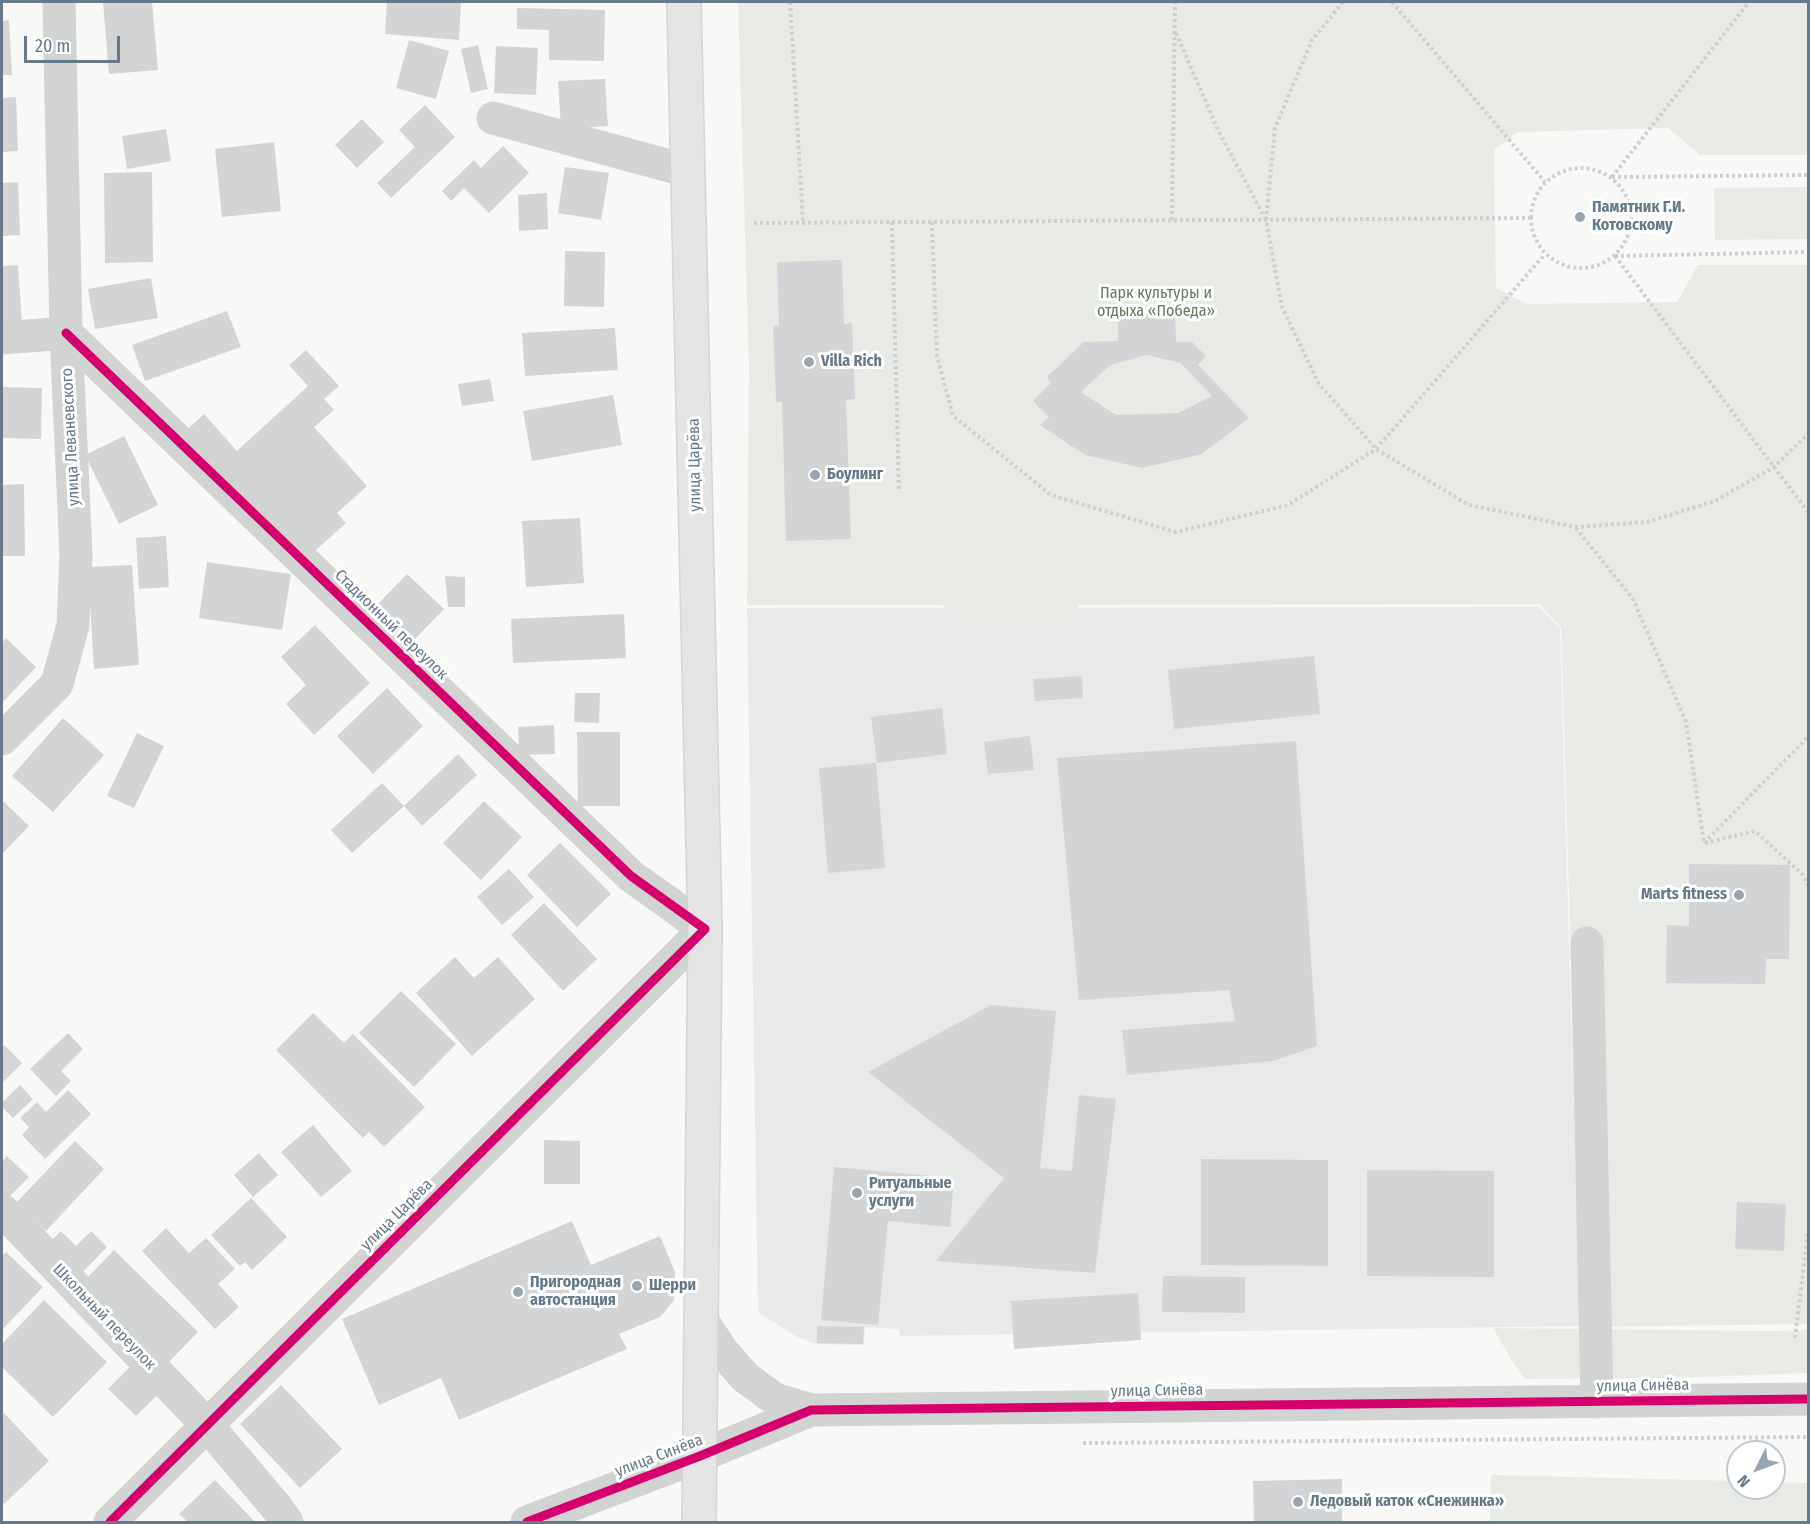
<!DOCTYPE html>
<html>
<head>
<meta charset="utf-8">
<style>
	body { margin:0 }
	#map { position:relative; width:1810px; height:1524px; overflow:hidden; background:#f8f8f7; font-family:"Fira Sans Condensed",sans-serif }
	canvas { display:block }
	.frame { position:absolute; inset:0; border:3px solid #65798a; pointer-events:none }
	.north { position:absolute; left:1726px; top:1440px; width:60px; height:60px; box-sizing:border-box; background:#fff; border:2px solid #c1c9d0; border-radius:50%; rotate:228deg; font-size:16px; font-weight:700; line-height:24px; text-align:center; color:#65798a }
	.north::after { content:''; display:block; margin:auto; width:21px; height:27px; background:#98a5b0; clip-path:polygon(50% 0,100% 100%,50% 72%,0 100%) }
	.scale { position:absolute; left:24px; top:36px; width:96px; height:27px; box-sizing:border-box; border:3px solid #65798a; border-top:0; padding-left:8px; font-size:18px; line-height:21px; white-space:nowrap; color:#65798a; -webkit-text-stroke:4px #fff; paint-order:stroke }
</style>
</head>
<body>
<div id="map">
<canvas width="1810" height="1524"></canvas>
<div class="frame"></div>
<div class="north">N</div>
<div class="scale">20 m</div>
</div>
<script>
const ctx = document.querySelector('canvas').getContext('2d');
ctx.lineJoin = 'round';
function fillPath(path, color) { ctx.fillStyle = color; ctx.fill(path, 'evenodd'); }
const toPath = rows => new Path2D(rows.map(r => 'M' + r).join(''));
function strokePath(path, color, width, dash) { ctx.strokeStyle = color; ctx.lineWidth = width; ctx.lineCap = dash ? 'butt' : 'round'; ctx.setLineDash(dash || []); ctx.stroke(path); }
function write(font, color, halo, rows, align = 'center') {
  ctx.font = font + ' "Fira Sans Condensed",sans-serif'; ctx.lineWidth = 6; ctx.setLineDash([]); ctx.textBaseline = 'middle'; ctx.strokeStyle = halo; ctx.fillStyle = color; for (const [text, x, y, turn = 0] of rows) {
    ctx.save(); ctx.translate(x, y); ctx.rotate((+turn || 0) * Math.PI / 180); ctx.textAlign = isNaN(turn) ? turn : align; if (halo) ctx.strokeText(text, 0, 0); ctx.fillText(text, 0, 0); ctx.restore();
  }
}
fillPath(toPath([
	[1539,607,1560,628,1580,1326,900,1336,899,1329,865,1327,864,1345,817,1344,797,1337,758,1312,747,608]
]), '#e8eae9');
fillPath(toPath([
	[738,2,1808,2,1808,155,1700,155,1668,128,1518,132,1494,150,1496,288,1527,304,1677,302,1698,265,1808,265,1808,1324,1582,1327,1561,628,1540,604,1079,605,1065,628,959,621,942,605,747,605,749,367],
	[1808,187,1808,239,1715,240,1714,188],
	[1493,1328,1768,1331,1808,1330,1808,1373,1666,1378,1525,1379,1514,1364],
	[1491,1475,1738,1481,1738,1488,1774,1488,1774,1482,1808,1483,1808,1522,1490,1522]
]), '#e8ebe5');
fillPath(toPath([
	[103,2,152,2,158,70,109,74],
	[387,2,461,2,459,40,385,34],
	[517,8,605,10,604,61,549,60,549,30,517,29],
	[9,20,12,75,2,75,2,21],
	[409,40,449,51,436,99,396,88],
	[478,45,488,89,471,93,461,49],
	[496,46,538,48,536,95,494,93],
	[605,79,608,126,561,129,558,81],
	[16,97,18,151,2,152,2,98],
	[425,105,455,137,391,198,377,183,415,147,399,130],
	[362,119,384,142,357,168,335,145],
	[166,129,171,161,127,169,122,136],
	[274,142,281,211,222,217,215,149],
	[503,146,529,173,489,213,464,188,451,201,442,191,474,160,481,168],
	[565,167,609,173,601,220,558,213],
	[152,172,153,262,105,263,104,173],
	[18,182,20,235,2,236,2,183],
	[547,193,548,229,519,231,518,195],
	[565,251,605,252,604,307,564,306],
	[842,260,844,324,852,323,855,399,846,400,851,539,786,541,782,402,776,402,773,326,779,326,777,262],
	[18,265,22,324,2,325,2,266],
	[151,278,158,318,95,329,88,289],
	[227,311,241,347,145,381,132,345],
	[1175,313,1176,342,1192,342,1206,356,1198,365,1249,418,1202,454,1142,468,1085,455,1040,425,1049,417,1033,401,1051,383,1047,377,1084,342,1118,341,1118,314],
	[1147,355,1181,363,1212,396,1178,413,1116,415,1081,392,1110,365],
	[615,328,618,370,525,376,522,333],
	[306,350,339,386,324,399,334,410,314,427,367,486,337,513,346,523,306,559,188,429,204,414,237,451,308,386,289,365],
	[490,379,494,401,462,406,458,384],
	[2,387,42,388,41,439,2,438],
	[613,395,622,445,532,461,523,411],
	[124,436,158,505,119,524,85,455],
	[24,484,25,556,2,556,2,485],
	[580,518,584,583,526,587,522,521],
	[166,536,169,587,139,589,136,538],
	[207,562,291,574,282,630,199,618],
	[132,565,139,665,94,669,88,567],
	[407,574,444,609,409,645,372,610],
	[445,576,465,577,465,607,448,607],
	[624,614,626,658,513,663,511,619],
	[315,625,370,683,314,735,286,704,306,685,281,657],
	[6,638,36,667,2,703,2,643],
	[1314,656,1320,714,1174,729,1168,670],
	[1082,676,1083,698,1035,701,1033,679],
	[387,688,423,726,373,774,337,736],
	[575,693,600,693,599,723,574,722],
	[942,708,947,754,877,763,871,717],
	[63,718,104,755,53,812,12,776],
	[554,725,555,754,519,755,518,727],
	[577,732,620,732,620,806,578,806],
	[137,733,164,746,134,808,107,796],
	[1030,736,1034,770,988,774,984,742],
	[1296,741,1317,1046,1273,1061,1127,1075,1122,1030,1235,1021,1229,990,1079,1000,1057,758],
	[458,754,477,775,422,826,404,806],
	[876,763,885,868,828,873,819,768],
	[382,783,404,806,352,853,331,830],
	[484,801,522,837,481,880,443,843],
	[4,802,29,826,2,854,2,805],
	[560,843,611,894,577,927,527,875],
	[1689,864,1790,865,1789,959,1766,959,1765,984,1666,983,1667,925,1689,926],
	[509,869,534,897,502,925,477,897],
	[544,903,597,959,563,991,511,935],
	[455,957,474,978,498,957,535,999,472,1056,416,993],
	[401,991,456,1044,414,1087,359,1033],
	[991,1005,1056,1011,1040,1168,1072,1171,1079,1095,1116,1099,1095,1273,936,1261,1004,1178,868,1072],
	[313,1013,344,1043,353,1034,425,1107,384,1147,369,1132,363,1138,276,1050],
	[68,1033,83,1049,61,1071,71,1081,56,1096,30,1069],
	[4,1045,22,1063,2,1083,2,1048],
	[20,1085,33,1099,13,1118,2,1107,2,1103],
	[68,1090,91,1114,45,1159,22,1135,29,1127,20,1118,37,1102,46,1112],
	[313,1125,352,1171,321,1197,281,1152],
	[544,1140,580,1141,580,1184,544,1184],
	[75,1141,104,1169,46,1231,16,1203],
	[259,1153,278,1175,253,1197,234,1175],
	[7,1156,29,1177,2,1204,2,1162],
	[1201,1159,1328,1160,1328,1266,1201,1265],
	[834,1167,954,1178,950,1227,888,1221,878,1325,821,1320],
	[1367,1170,1494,1171,1494,1277,1367,1276],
	[251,1198,287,1237,252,1270,245,1262,240,1266,211,1235],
	[1737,1202,1786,1204,1784,1251,1735,1249],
	[572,1221,591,1265,660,1236,675,1272,674,1300,660,1317,619,1334,627,1349,459,1420,441,1378,379,1405,342,1319],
	[166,1228,189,1253,206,1238,235,1269,218,1284,239,1307,215,1329,142,1251],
	[61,1231,76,1246,91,1231,107,1247,76,1279,44,1248],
	[114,1250,198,1332,165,1366,82,1283],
	[6,1252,43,1287,2,1330,2,1256],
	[1163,1276,1245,1277,1245,1313,1162,1312],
	[1138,1293,1141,1340,1014,1349,1011,1301],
	[44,1300,107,1362,53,1417,2,1367,2,1344],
	[817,1326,864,1327,863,1344,817,1343],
	[136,1361,164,1389,136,1416,108,1389],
	[281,1385,342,1449,300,1488,240,1424],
	[4,1413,49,1461,4,1504,2,1502,2,1415],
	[1342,1479,1342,1522,1254,1522,1253,1481],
	[215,1480,255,1522,188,1522,179,1514]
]), '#d2d4d5');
const major = toPath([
	[684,2,705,929,699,1522]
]);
strokePath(major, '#d3d5d6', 36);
strokePath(toPath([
	[790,2,803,222],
	[1343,2,1312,40,1275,128,1266,220,1282,307,1319,384,1376,449,1469,505,1576,527,1647,522,1715,501,1774,467,1808,434],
	[1392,2,1545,182],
	[1176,33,1218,130,1266,220],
	'1531 218a50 50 0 1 1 100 0a50 50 0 1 1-100 0Z',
	[1612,177,1749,2],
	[1612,177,1808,175],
	[1172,220,1175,2],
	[892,222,899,492],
	[932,222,937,356,953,416,1051,495,1176,532,1288,505,1376,449,1545,254],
	[754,223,1530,218],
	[1615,256,1808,512],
	[1615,256,1808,252],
	[1576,528,1633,599,1686,722,1704,843],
	[1704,843,1808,737],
	[1705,843,1755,831,1803,875,1808,885],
	[1795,1338,1808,1232],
	[1083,1443,1808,1437]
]), '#cecfd0', 4, [3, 3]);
strokePath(toPath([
	[493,118,688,171],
	[66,333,631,876,705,929,110,1522],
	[2,338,66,333],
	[2,739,57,684,73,625,76,555,66,333,59,2],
	[1587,943,1597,1402],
	[2,1210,207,1425,277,1508,287,1522],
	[701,1319,723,1352,746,1378,775,1399,811,1410],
	[527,1522,700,1456,811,1410,1808,1399]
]), '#d2d3d3', 33);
strokePath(major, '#e4e4e4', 33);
strokePath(toPath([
	[66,333,631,876,705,929,110,1522],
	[527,1522,700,1456,811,1410,1808,1399]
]), '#d6006c', 9);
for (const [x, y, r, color] of [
	[1580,217,6,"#98a5b0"],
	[809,362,6,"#98a5b0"],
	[815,475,6,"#98a5b0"],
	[1739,895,6,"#98a5b0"],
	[857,1193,6,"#98a5b0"],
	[637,1286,6,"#98a5b0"],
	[518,1292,6,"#98a5b0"],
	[1298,1502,6,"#98a5b0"]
]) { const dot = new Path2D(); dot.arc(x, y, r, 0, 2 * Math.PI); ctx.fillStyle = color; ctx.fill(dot); strokePath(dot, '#fff', 2); }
write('bold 16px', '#65798a', '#fff', [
	["Памятник Г.И.",1592,208],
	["Котовскому",1592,226],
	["Villa Rich",821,362],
	["Боулинг",827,475],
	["Marts fitness",1727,895,"right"],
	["Ритуальные",869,1184],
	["услуги",869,1202],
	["Пригородная",530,1283],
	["автостанция",530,1301],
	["Шерри",649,1286],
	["Ледовый каток «Снежинка»",1310,1502]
], 'left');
write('16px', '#667a60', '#fff', [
	["Парк культуры и",1156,294],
	["отдыха «Победа»",1156,312]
]);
write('16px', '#65798a', '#fff', [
	["улица Леваневского",71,437,-93],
	["улица Царёва",695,465,-91],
	["Стадионный переулок",391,625,44],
	["улица Царёва",397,1215,-45],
	["Школьный переулок",104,1317,46],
	["улица Синёва",1643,1386,-1],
	["улица Синёва",1157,1391,-1],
	["улица Синёва",659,1456,-21]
]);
</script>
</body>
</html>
